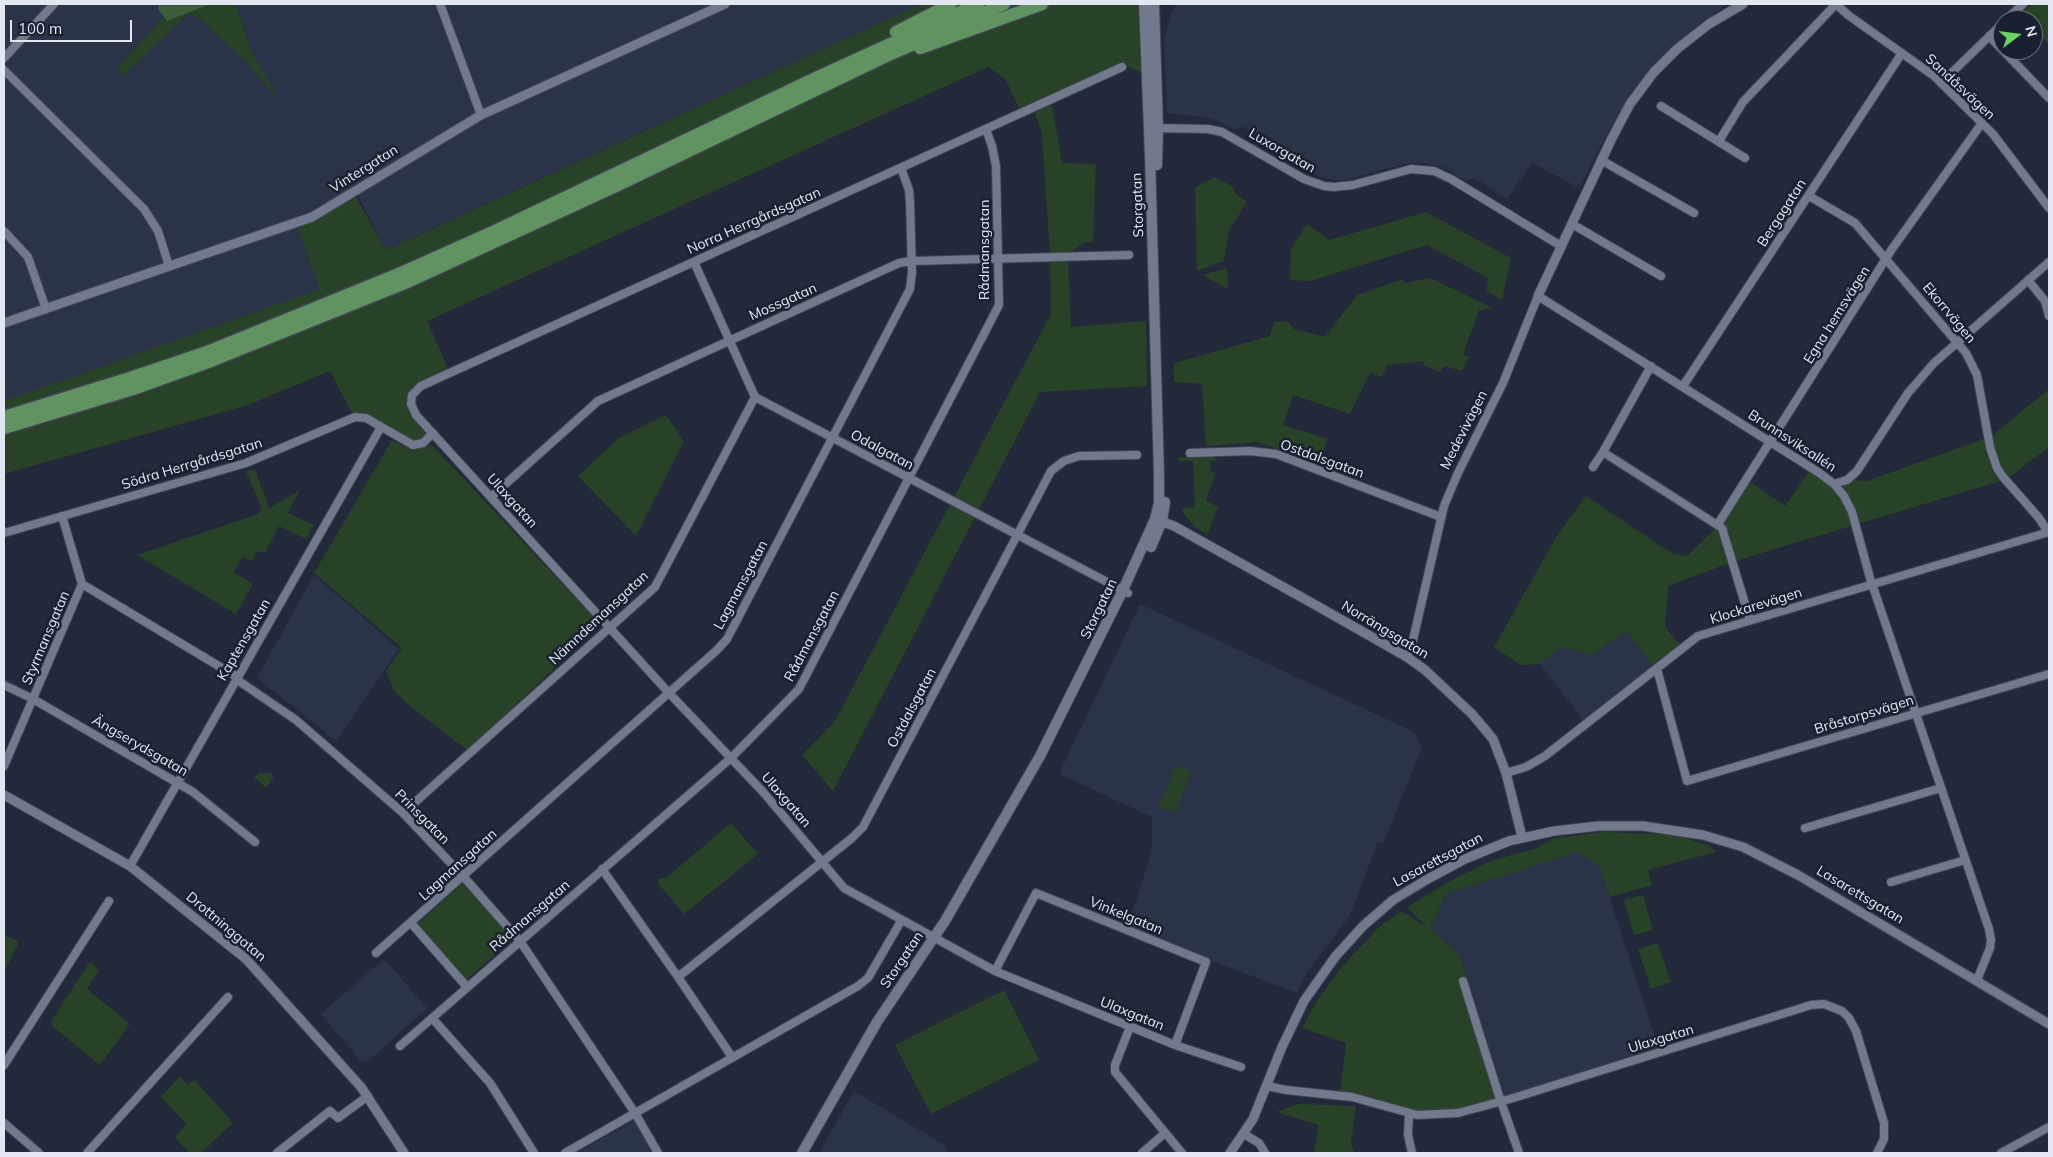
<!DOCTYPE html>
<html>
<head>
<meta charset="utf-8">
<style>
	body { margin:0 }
	#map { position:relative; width:2053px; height:1157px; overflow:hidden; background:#23293a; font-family:Mulish,sans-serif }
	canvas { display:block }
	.frame { position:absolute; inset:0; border:5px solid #e2e7f2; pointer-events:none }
	.north { position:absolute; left:1993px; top:10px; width:50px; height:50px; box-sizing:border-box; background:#1a202f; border:1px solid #6a707d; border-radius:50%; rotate:75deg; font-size:14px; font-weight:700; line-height:20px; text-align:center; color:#e2e7f2 }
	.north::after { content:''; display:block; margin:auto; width:18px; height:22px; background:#69d464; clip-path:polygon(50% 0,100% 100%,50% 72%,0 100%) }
	.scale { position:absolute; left:10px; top:20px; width:122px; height:22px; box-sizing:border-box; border:2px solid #e2e7f2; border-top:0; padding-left:6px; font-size:15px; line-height:18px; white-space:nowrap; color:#e2e7f2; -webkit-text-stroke:4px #1a202f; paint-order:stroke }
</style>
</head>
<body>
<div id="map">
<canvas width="2053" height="1157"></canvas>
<div class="frame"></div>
<div class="north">N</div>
<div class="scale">100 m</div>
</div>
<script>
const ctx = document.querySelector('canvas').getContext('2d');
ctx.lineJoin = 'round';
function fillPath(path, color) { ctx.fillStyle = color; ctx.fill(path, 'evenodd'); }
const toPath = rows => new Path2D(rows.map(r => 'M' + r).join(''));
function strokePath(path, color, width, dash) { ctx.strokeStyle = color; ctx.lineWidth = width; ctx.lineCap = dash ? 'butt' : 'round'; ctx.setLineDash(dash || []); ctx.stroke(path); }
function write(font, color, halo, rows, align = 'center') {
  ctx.font = font + ' Mulish,sans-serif'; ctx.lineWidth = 5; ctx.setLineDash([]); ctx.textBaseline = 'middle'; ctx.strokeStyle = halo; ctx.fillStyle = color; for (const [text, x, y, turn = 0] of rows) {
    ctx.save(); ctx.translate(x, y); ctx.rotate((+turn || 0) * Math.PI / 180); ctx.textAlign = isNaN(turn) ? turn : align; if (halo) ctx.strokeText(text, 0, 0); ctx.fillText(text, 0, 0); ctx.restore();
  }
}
fillPath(toPath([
	[4,4,157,4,169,10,117,68,124,74,189,13,201,20,246,62,278,100,250,49,236,4,921,4,385,250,356,191,320,289,4,402],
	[1176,4,1727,4,1692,30,1662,58,1634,89,1615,119,1579,188,1532,163,1507,199,1474,178,1466,181,1445,168,1426,163,1409,163,1340,181,1323,178,1305,169,1303,163,1244,127,1233,129,1219,121,1202,117,1167,113,1164,40,1171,14],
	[314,575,399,649,336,741,257,678],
	[1140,604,1414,732,1422,747,1383,844,1378,842,1349,917,1307,972,1297,993,1127,929,1152,851,1152,817,1059,774],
	[1627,631,1657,673,1586,724,1540,664,1562,647,1591,655],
	[1578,852,1600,867,1660,1053,1506,1101,1460,955,1430,929,1446,894],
	[384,959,427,1008,367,1062,362,1062,321,1014],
	[854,1091,946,1146,948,1153,819,1153],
	[635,1120,655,1153,576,1153]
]), '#2b3348');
fillPath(toPath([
	[157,4,236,4,250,49,281,103,246,62,201,20,189,13,124,75,117,68,169,11],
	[921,4,1139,4,1141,15,1143,73,1121,64,1051,100,1062,163,1096,164,1093,242,1083,243,1068,255,1071,327,1146,321,1147,386,1040,392,833,791,802,755,835,721,1051,314,1050,255,1042,133,1033,108,1021,113,1006,80,988,67,427,321,449,371,417,386,410,403,437,434,420,441,406,439,363,411,353,415,330,371,248,405,4,474,4,401,320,289,296,223,353,192,386,250],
	[2032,4,2049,4,2049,45,2033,26,2033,20,2028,20,2026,18,2023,20,2016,20],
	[1214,177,1232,186,1236,194,1247,202,1229,231,1224,261,1197,271,1195,190,1196,187],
	[1426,212,1511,258,1502,300,1487,291,1488,278,1427,245,1310,281,1290,280,1291,249,1307,224,1329,240],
	[1227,268,1228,289,1203,275],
	[1430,278,1493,308,1479,310,1463,354,1469,357,1462,371,1444,366,1440,372,1423,365,1424,361,1387,365,1382,377,1370,373,1350,414,1293,395,1283,425,1328,439,1318,464,1258,442,1206,446,1202,384,1174,382,1174,363,1270,336,1274,322,1287,321,1294,329,1325,337,1357,295,1403,279,1405,283],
	[2049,389,2049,447,2007,479,1735,561,1668,586,1665,627,1685,650,1657,673,1627,631,1591,655,1562,647,1540,664,1521,665,1494,647,1558,534,1586,496,1673,554,1687,556,1721,523,1749,481,1785,506,1814,465,1842,487,1854,480,1867,481,1992,436],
	[666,415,684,441,636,536,578,476,619,438],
	[392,440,404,446,427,447,432,445,600,624,468,751,409,705,395,692,386,671,402,648,314,573],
	[1179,457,1214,457,1217,460,1210,462,1211,472,1216,473,1206,500,1218,507,1207,535,1194,526,1184,514,1182,508,1195,507,1193,461,1178,461],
	[255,469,269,508,300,490,288,513,314,525,306,539,279,526,265,553,257,551,252,561,242,557,234,572,253,584,236,614,137,555,258,514,262,509,246,471],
	[1176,765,1191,771,1176,813,1159,807],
	[259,773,271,773,274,776,266,788,254,777],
	[731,823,758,854,684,914,660,886,658,879,667,877],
	[1605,832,1676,835,1710,846,1716,852,1648,870,1652,885,1610,897,1600,867,1578,852,1446,894,1430,929,1460,955,1506,1101,1469,1114,1407,1115,1340,1095,1346,1043,1302,1028,1319,998,1340,969,1377,929,1401,911,1427,927,1407,907,1457,877,1494,860,1537,848,1554,838],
	[464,882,514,938,466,980,417,924],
	[1643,895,1653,930,1634,935,1624,900],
	[4,934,19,942,4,972],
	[1658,943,1671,982,1651,989,1638,949],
	[90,962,99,970,87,989,130,1024,100,1065,53,1027,51,1021],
	[1004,990,1039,1060,931,1114,895,1045],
	[180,1076,187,1085,195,1080,233,1123,201,1153,190,1153,175,1138,186,1124,161,1097],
	[1299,1104,1356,1106,1351,1142,1354,1153,1314,1153,1319,1125,1276,1112]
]), '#274226');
fillPath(toPath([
	[159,4,210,4,167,21,158,9]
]), '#3c5d3a');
const minor = toPath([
	[440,4,481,115],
	[1836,4,1848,15,1934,76,1993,134,2049,208],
	[2006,20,2023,4],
	[1989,36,2049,98],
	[4,58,54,4],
	[1122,67,421,386,412,395,411,404,416,415,669,693,764,793,844,888,995,971,1175,1045,1241,1067],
	[4,70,144,209,158,231,169,266],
	[1941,83,2003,23],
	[1661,106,1745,158],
	[1153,128,1208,129,1222,132,1304,179,1324,186,1334,187,1353,185,1411,169,1434,171,1451,179,1561,246],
	[1719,141,1743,102,1836,4],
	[1601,160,1694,213],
	[1809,196,1855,223,1966,353,1977,375,1990,447,1997,468,2003,477,2039,518,2048,532],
	[1572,224,1661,276],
	[4,231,28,257,46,309],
	[694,262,755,397,1128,593],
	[2028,280,2045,301,2049,316],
	[1651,366,1603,452,1722,528,1750,620],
	[1683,386,1902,53],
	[1190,453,1250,451,1276,454,1441,517],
	[1593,467,1603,452],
	[1834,484,1847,480,1857,471,1908,393,1934,363,2049,262],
	[491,497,598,401,899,263,912,261,1129,255],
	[1718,524,1892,249,1982,123],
	[4,533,246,463,355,417,366,418,413,445,423,443,433,433],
	[82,584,237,677],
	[1407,657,1413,640,1444,506,1458,473,1503,383,1538,296,1818,472,1834,484,1844,496,1852,512,1870,578,1989,929,1991,940,1990,948,1977,980],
	[1657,669,1687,781,2049,674],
	[236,679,296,720,403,813,463,876,520,941,635,1113,658,1153],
	[4,685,33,699,193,792,255,842],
	[4,766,82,584,62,516],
	[1506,773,1526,767,1545,756,1698,636,2049,532],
	[403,813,655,587,755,397],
	[1805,828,1941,788],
	[130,866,381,427],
	[602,869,678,977,732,1057],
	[1891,882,1965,860],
	[411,923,467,987],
	[376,953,717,650,727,639,910,289,912,272,910,202,909,190,901,168],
	[995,971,1036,893,1206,962,1175,1045],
	[678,977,852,838,863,827,1051,471,1064,461,1079,456,1137,455],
	[1463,981,1499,1096,1519,1153],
	[432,1018,490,1083,534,1153],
	[1130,1027,1115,1065,1115,1072,1182,1153],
	[400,1046,731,758,799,689,999,305,996,166,992,146,986,129],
	[4,1065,109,901],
	[1267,1086,1286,1090,1352,1097,1417,1115,1458,1113,1510,1099,1811,1005,1824,1004,1842,1011,1849,1018,1856,1031,1884,1123,1884,1139,1877,1153],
	[1409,1113,1408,1135,1412,1153],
	[4,1123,39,1153],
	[1244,1134,1259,1143,1265,1153],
	[87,1153,228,997],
	[277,1153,330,1111,338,1118,368,1096],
	[565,1153,858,986,868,978,901,921],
	[1142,1153,1165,1133],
	[2001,1153,2049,1127]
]);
const tertiary = toPath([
	[1538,296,1612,138,1630,104,1654,72,1677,49,1709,24,1743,4],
	[4,323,312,217,481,115,725,4],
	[1155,519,1174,526,1319,607,1407,657,1425,670,1472,714,1493,739,1506,773,1522,837],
	[4,795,130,866,246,959,361,1087,404,1153],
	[1230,1153,1253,1119,1282,1047,1304,1001,1335,957,1363,926,1393,900,1426,880,1465,859,1509,841,1554,831,1599,826,1643,826,1703,835,1743,847,1798,875,2049,1024]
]);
const secondary = toPath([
	[1154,4,1158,128,1157,165],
	[1151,547,1162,521,1165,502],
	[802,1153,877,1022,945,921,1040,756,1123,590,1155,519,1159,503,1159,476,1150,155,1144,4]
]);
const trunk = toPath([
	[896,32,951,4],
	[920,48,1042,4],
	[4,417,130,378,207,352,401,273,495,231,818,77,978,4],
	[4,428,133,389,211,361,405,283,618,185,882,58,1004,4]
]);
strokePath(minor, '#404552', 10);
strokePath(tertiary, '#404552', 11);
strokePath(secondary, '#404552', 12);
strokePath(trunk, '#404552', 15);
strokePath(minor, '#72798d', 8);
strokePath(tertiary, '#72798d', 9);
strokePath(secondary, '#72798d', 10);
strokePath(trunk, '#609262', 12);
write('14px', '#e2e7f2', '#1a202f', [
	["Sandåsvägen",1960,87,43],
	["Luxorgatan",1282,151,30],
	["Vintergatan",364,169,-32],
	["Storgatan",1138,205,-92],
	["Bergagatan",1782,213,-57],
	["Norra Herrgårdsgatan",754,221,-24],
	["Rådmansgatan",985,250,-90],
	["Mossgatan",783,302,-24],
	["Ekorrvägen",1949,313,50],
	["Egna hemsvägen",1837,315,-58],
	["Medevivägen",1464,430,-63],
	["Brunnsviksallén",1792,441,33],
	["Odalgatan",882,450,28],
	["Ostdalsgatan",1322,459,20],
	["Södra Herrgårdsgatan",192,464,-17],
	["Ulaxgatan",512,501,48],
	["Lagmansgatan",741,585,-62],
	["Klockarevägen",1756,606,-17],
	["Storgatan",1099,609,-64],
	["Nämndemansgatan",599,618,-43],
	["Norrängsgatan",1385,630,31],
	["Rådmansgatan",812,636,-62],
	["Styrmansgatan",46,638,-67],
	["Kaptensgatan",244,640,-60],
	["Ostdalsgatan",912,708,-62],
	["Bråstorpsvägen",1864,715,-17],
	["Ängserydsgatan",140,746,30],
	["Ulaxgatan",786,800,49],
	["Prinsgatan",422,817,45],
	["Lasarettsgatan",1438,860,-28],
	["Lagmansgatan",458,865,-42],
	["Lasarettsgatan",1860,895,31],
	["Rådmansgatan",530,916,-41],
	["Vinkelgatan",1126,916,22],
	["Drottninggatan",226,927,40],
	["Storgatan",902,960,-56],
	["Ulaxgatan",1132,1014,22],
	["Ulaxgatan",1661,1039,-17]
]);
</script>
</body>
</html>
